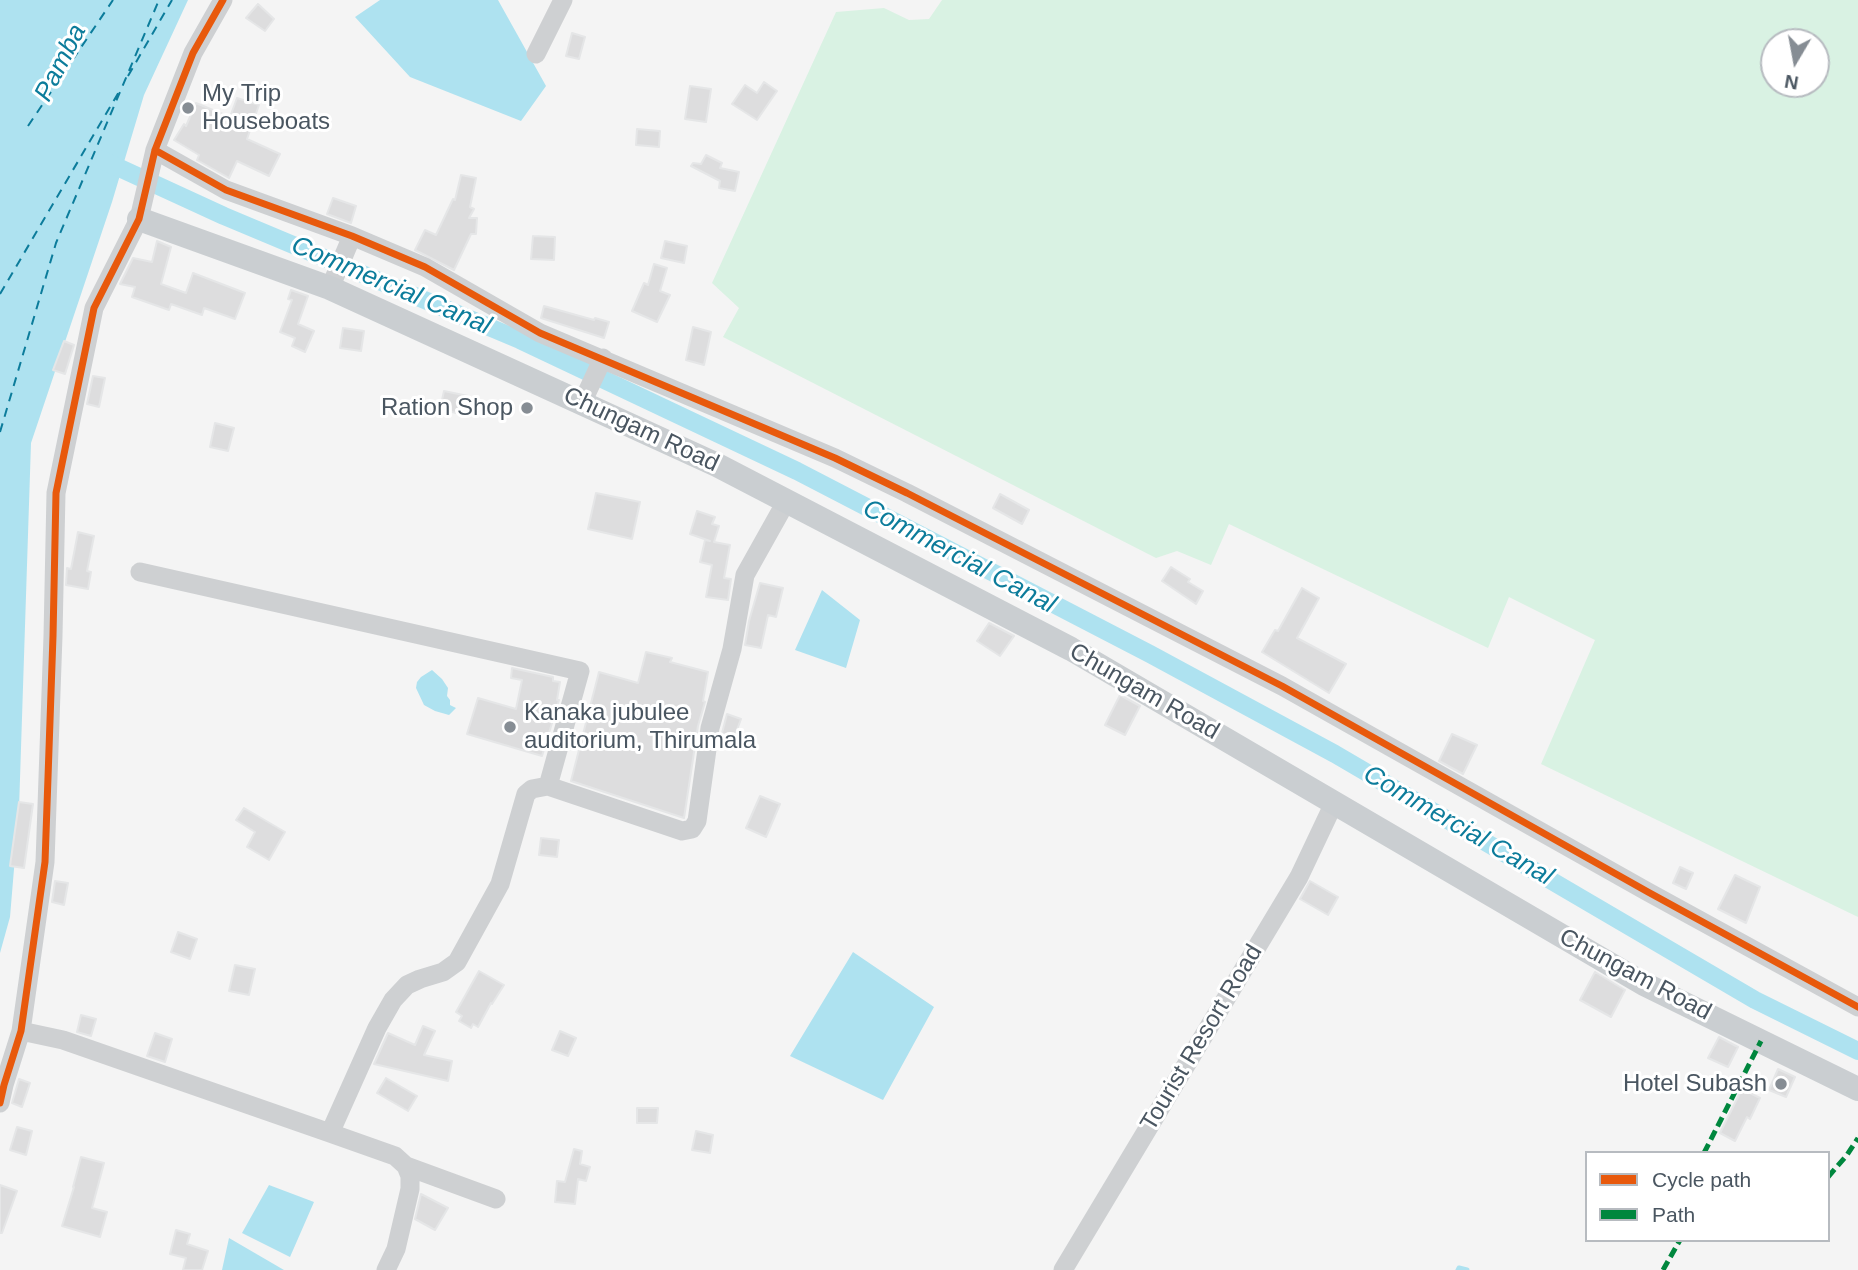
<!DOCTYPE html>
<html>
<head>
<meta charset="utf-8">
<style>
	body { margin:0 }
	#map { position:relative; width:1858px; height:1270px; overflow:hidden; background:#f4f4f4; font-family:Arial,sans-serif }
	canvas { display:block }
	.legend { position:absolute; left:1585px; top:1151px; width:245px; height:91px; box-sizing:border-box; background:#fff; border:2px solid #b7bbc0; margin:0; padding:9px 12px; list-style:none; font-size:21px; color:#4a5661 }
	.legend li { display:flex; align-items:center; gap:14px; height:35px }
	.legend b { width:35px; border:2px solid #b7bbc0 }
	.north { position:absolute; left:1760px; top:28px; width:70px; height:70px; box-sizing:border-box; background:#fff; border:2px solid #b7bbc0; border-radius:50%; rotate:190deg; font-size:19px; font-weight:700; line-height:28px; text-align:center; color:#4a5661 }
	.north::after { content:''; display:block; margin:auto; width:24px; height:32px; background:#868d94; clip-path:polygon(50% 0,100% 100%,50% 72%,0 100%) }
</style>
</head>
<body>
<div id="map">
<canvas width="1858" height="1270"></canvas>
<ul class="legend">
<li><b style="height:9px;background:#e8590c"></b>Cycle path</li>
<li><b style="height:9px;background:#00873e"></b>Path</li>
</ul>
<div class="north">N</div>
</div>
<script>
const ctx = document.querySelector('canvas').getContext('2d');
ctx.lineJoin = 'round';
function fillPath(path, color) { ctx.fillStyle = color; ctx.fill(path, 'evenodd'); }
const toPath = rows => new Path2D(rows.map(r => 'M' + r).join(''));
function strokePath(path, color, width, dash) { ctx.strokeStyle = color; ctx.lineWidth = width; ctx.lineCap = dash ? 'butt' : 'round'; ctx.setLineDash(dash || []); ctx.stroke(path); }
function write(font, color, halo, rows, align = 'center') {
  ctx.font = font + ' Arial,sans-serif'; ctx.lineWidth = 6; ctx.setLineDash([]); ctx.textBaseline = 'middle'; ctx.strokeStyle = halo; ctx.fillStyle = color; for (const [text, x, y, turn = 0] of rows) {
    ctx.save(); ctx.translate(x, y); ctx.rotate((+turn || 0) * Math.PI / 180); ctx.textAlign = isNaN(turn) ? turn : align; if (halo) ctx.strokeText(text, 0, 0); ctx.fillText(text, 0, 0); ctx.restore();
  }
}
fillPath(toPath([
	[942,0,1858,0,1858,917,1541,764,1595,640,1509,597,1488,648,1229,524,1211,565,1177,551,1156,558,723,337,739,308,712,283,836,12,884,8,909,20,929,19],
	[1774,42,1816,42,1816,84,1774,84]
]), '#d9f2e3');
fillPath(toPath([
	[0,0,188,0,144,95,112,202,31,443,19,809,10,917,0,953],
	[380,0,498,0,546,86,521,121,410,77,355,17],
	[822,590,860,620,846,668,795,650],
	[432,670,442,679,448,688,447,696,450,700,450,705,456,708,449,715,435,711,424,705,416,688,417,682,421,677],
	[853,952,934,1007,883,1100,790,1056],
	[269,1185,314,1202,290,1257,242,1233],
	[229,1238,284,1270,222,1270]
]), '#aee2f0');
strokePath(toPath([
	[1458,1270,1459,1268,1467,1270]
]), '#aee2f0', 5);
strokePath(toPath([
	[100,159,224,216,520,340,797,471,1150,654,1335,754,1755,1000,1858,1051]
]), '#aee2f0', 18);
strokePath(toPath([
	[128,76,172,0],
	[28,126,113,0],
	[0,294,120,90],
	[0,432,56,243,159,0]
]), '#0c7c9b', 2, [9, 7]);
const building = toPath([
	[258,4,274,19,265,31,246,18,258,4],
	[572,33,585,37,579,59,566,56,572,33],
	[764,82,777,91,757,120,732,104,745,85,757,93,764,82],
	[690,86,711,89,706,122,685,119,690,86],
	[237,98,259,105,247,139,280,154,269,176,237,161,229,178,197,160,199,155,174,140,184,124,186,126,196,103,230,117,237,98],
	[637,129,660,131,659,147,636,145,637,129],
	[706,155,722,163,720,168,739,172,735,191,719,188,720,181,691,166,693,163,701,164,706,155],
	[461,175,476,178,470,207,474,209,469,218,477,218,476,234,471,234,454,270,415,250,425,230,436,235,453,199,455,200,461,175],
	[333,198,356,206,351,223,327,214,333,198],
	[533,236,555,237,554,260,531,259,533,236],
	[157,241,171,247,161,284,186,293,193,273,245,293,235,319,204,308,202,315,171,304,169,310,132,297,135,287,120,284,133,258,152,262,157,241],
	[665,241,687,246,684,263,661,258,665,241],
	[654,264,667,268,660,291,670,295,657,322,632,311,644,283,648,285,654,264],
	[291,290,308,296,298,324,314,331,305,352,292,346,295,338,280,332,292,300,288,299,291,290],
	[544,306,594,320,595,318,609,322,604,338,541,318,544,306],
	[693,327,711,332,704,365,686,360,693,327],
	[343,328,364,331,361,351,340,348,343,328],
	[64,341,74,345,65,374,53,370,64,341],
	[93,376,105,378,99,407,87,404,93,376],
	[444,391,468,396,464,415,440,409,444,391],
	[215,423,234,428,228,451,210,447,215,423],
	[596,493,640,502,632,539,588,529,596,493],
	[1000,494,1029,510,1022,524,993,508,1000,494],
	[697,511,715,517,712,524,719,526,714,542,730,545,724,578,731,579,728,600,706,597,712,565,700,562,705,540,710,541,690,534,697,511],
	[78,532,94,536,87,571,91,572,88,589,66,585,67,568,71,569,78,532],
	[1171,567,1190,579,1188,582,1203,591,1196,604,1162,581,1171,567],
	[760,583,783,588,776,617,768,615,761,648,745,645,749,621,760,583],
	[1302,588,1319,598,1297,638,1346,664,1329,693,1262,652,1275,630,1278,631,1302,588],
	[989,623,1014,636,1000,656,977,641,989,623],
	[646,652,672,658,670,662,708,672,703,701,705,702,698,726,684,818,571,781,599,672,638,683,646,652],
	[512,668,553,677,553,681,560,682,557,700,559,700,542,756,467,734,478,698,516,709,522,680,511,678,512,668],
	[1120,695,1140,706,1125,735,1105,725,1120,695],
	[727,714,741,719,734,738,722,733,727,714],
	[1452,734,1477,745,1463,774,1439,761,1452,734],
	[760,796,780,804,766,837,746,828,760,796],
	[19,802,33,804,24,868,10,866,19,802],
	[244,808,285,832,269,860,247,847,255,832,236,820,244,808],
	[541,838,559,840,557,857,539,855,541,838],
	[1680,867,1693,873,1686,889,1673,883,1680,867],
	[1735,875,1760,887,1746,923,1718,909,1735,875],
	[55,881,68,883,64,905,52,902,55,881],
	[1310,881,1338,897,1328,915,1300,899,1310,881],
	[178,932,197,939,190,959,171,952,178,932],
	[235,965,255,969,249,995,229,991,235,965],
	[479,971,504,985,492,1004,491,1003,478,1027,473,1024,471,1028,459,1021,462,1016,456,1012,479,971],
	[1595,972,1625,990,1611,1017,1580,1000,1595,972],
	[81,1015,96,1019,91,1036,77,1032,81,1015],
	[423,1026,435,1031,424,1055,452,1061,448,1081,374,1064,388,1033,415,1045,423,1026],
	[560,1031,576,1038,568,1056,552,1050,560,1031],
	[155,1033,172,1039,165,1062,147,1056,155,1033],
	[1719,1037,1738,1047,1728,1067,1708,1058,1719,1037],
	[1778,1069,1795,1077,1786,1097,1769,1090,1778,1069],
	[386,1078,417,1096,408,1111,377,1093,386,1078],
	[19,1079,30,1083,22,1107,12,1103,19,1079],
	[1742,1089,1760,1098,1750,1119,1747,1117,1735,1141,1720,1133,1742,1089],
	[637,1108,658,1108,657,1123,637,1123,637,1108],
	[17,1127,32,1131,26,1155,10,1150,17,1127],
	[696,1131,713,1135,710,1153,692,1150,696,1131],
	[574,1149,582,1151,580,1164,590,1167,586,1181,578,1179,575,1204,555,1202,557,1181,565,1182,574,1149],
	[81,1157,104,1163,92,1208,107,1212,100,1237,62,1226,74,1187,73,1187,81,1157],
	[0,1185,17,1191,2,1233,0,1233,0,1185],
	[421,1194,448,1208,435,1230,415,1219,421,1194],
	[176,1230,190,1234,187,1244,208,1251,202,1270,183,1270,186,1258,170,1254,176,1230]
]);
fillPath(building, '#ddddde');
strokePath(building, '#e5e6e7', 2);
strokePath(toPath([
	[536,54,563,0],
	[155,150,226,190,352,236,425,267,540,333,835,458,907,493,1282,686,1648,892,1858,1007],
	[330,288,352,236],
	[582,403,603,358],
	[140,572,580,671,548,786],
	[21,1031,63,1040,86,1048,330,1133],
	[0,1103,4,1085,21,1031,45,862,53,636,56,493,94,308,139,219,155,150,193,53,223,0],
	[406,1166,496,1199],
	[386,1270,396,1249,410,1189,410,1176,406,1166,395,1156,330,1133,377,1028,393,1000,407,985,420,979,443,972,457,962,500,884,526,794,532,789,548,786,682,831,692,829,697,821,710,728,732,649,745,575,787,500],
	[1063,1270,1299,877,1334,803]
]), '#ced0d2', 19);
strokePath(toPath([
	[139,219,330,288,717,465,1071,649,1644,984,1858,1089]
]), '#caced1', 24);
strokePath(toPath([
	[1704,1153,1761,1041],
	[1828,1177,1847,1155,1858,1138],
	[1663,1270,1680,1240]
]), '#00873e', 5, [10, 5]);
strokePath(toPath([
	[155,150,226,190,352,236,425,267,540,333,835,458,907,493,1282,686,1648,892,1858,1007],
	[0,1103,4,1085,21,1031,45,862,53,636,56,493,94,308,139,219,155,150,193,53,223,0]
]), '#e8590c', 7);
for (const [x, y, r, color] of [
	[188,108,7,"#868d94"],
	[527,408,7,"#868d94"],
	[510,727,7,"#868d94"],
	[1781,1084,7,"#868d94"]
]) { const dot = new Path2D(); dot.arc(x, y, r, 0, 2 * Math.PI); ctx.fillStyle = color; ctx.fill(dot); strokePath(dot, '#fff', 2.5); }
write('24px', '#4a5661', '#fff', [
	["My Trip",202,94],
	["Houseboats",202,122],
	["Ration Shop",513,408,"right"],
	["Kanaka jubulee",524,713],
	["auditorium, Thirumala",524,741],
	["Hotel Subash",1767,1084,"right"]
], 'left');
write('24px', '#4a5661', '#fff', [
	["Chungam Road",641,430,25],
	["Chungam Road",1144,692,30],
	["Chungam Road",1635,975,28],
	["Tourist Resort Road",1202,1038,-59]
]);
write('italic 26px', '#0c7c9b', '#fff', [
	["Pamba",61,63,-63],
	["Commercial Canal",391,286,23],
	["Commercial Canal",959,557,28],
	["Commercial Canal",1458,826,30]
]);
</script>
</body>
</html>
